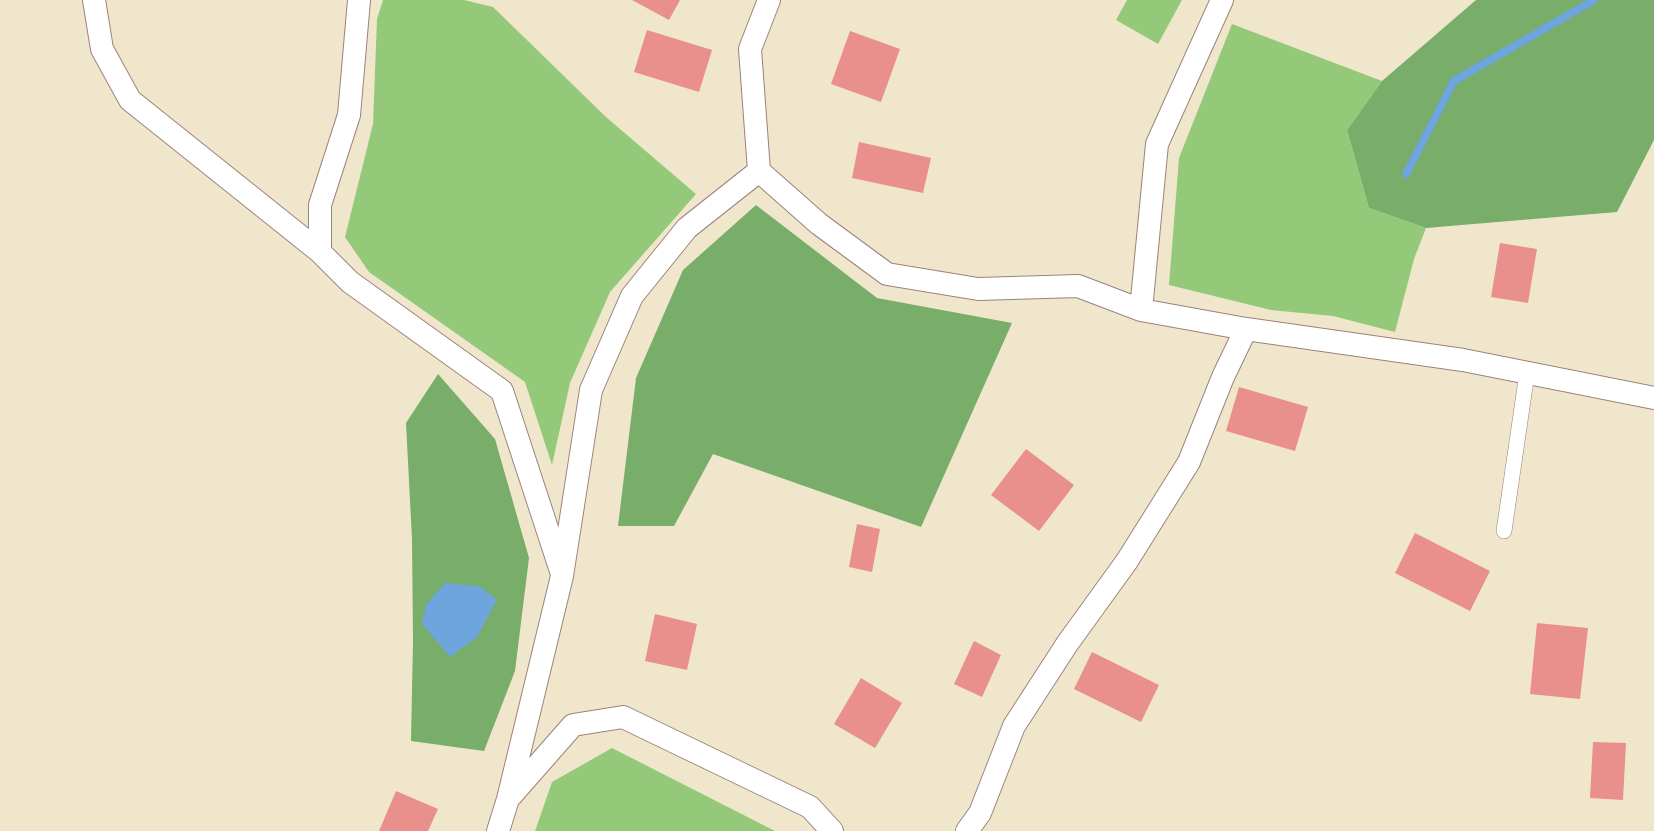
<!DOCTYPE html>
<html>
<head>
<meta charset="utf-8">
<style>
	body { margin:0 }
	canvas { display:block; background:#f0e6cc }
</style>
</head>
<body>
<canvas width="1654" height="831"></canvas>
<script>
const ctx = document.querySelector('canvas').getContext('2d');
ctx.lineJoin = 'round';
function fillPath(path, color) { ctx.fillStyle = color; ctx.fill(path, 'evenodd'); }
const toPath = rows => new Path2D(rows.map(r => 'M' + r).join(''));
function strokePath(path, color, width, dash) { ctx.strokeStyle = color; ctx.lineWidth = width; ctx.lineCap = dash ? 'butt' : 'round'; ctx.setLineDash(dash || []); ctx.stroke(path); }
fillPath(toPath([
	[383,0,464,0,493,7,606,117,696,194,610,292,570,383,552,465,525,382,369,272,345,237,373,124,377,19],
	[1127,0,1182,0,1158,44,1116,20],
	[1232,24,1382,81,1347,130,1369,208,1426,228,1414,259,1395,332,1333,316,1271,310,1169,285,1179,158],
	[612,748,775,831,535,831,552,782]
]), '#95c97a');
fillPath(toPath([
	[1476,0,1654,0,1654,140,1617,212,1426,228,1369,208,1347,130,1382,81],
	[756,205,877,298,1012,323,921,527,713,454,674,526,618,526,636,378,683,270],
	[438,374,495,439,529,558,515,671,484,751,411,741,413,641,412,539,406,423]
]), '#78ad6a');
fillPath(toPath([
	[445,583,480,586,497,600,477,637,450,657,422,624,426,605]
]), '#6da5dc');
strokePath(toPath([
	[1406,174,1454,81,1594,0]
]), '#6da5dc', 8);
fillPath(toPath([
	[632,0,680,0,669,20],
	[647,30,712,50,699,92,634,72],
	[850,31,900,49,881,102,831,84],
	[859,142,931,158,923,193,852,178],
	[1500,243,1537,249,1528,303,1491,297],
	[1239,387,1308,407,1295,451,1226,431],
	[1026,449,1074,485,1039,531,991,495],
	[857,524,880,529,872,572,849,567],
	[1415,533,1490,571,1470,611,1395,573],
	[655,614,697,624,687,670,645,661],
	[1537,623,1588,628,1580,699,1530,694],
	[974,641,1001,655,982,697,954,684],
	[1092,652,1159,685,1141,722,1074,689],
	[861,678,902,703,875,748,834,724],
	[1593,742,1626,743,1623,800,1590,798],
	[396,791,438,809,428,831,379,831]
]), '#e98f8c');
const lane = toPath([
	[1504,531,1527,373]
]);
const street = toPath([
	[94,0,102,49,130,100,320,252,350,282,502,391,561,571],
	[769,0,750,49,759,171,687,228,632,296,591,390,562,576,508,799,573,725,623,717,810,807,832,831],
	[759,171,819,224,887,274,978,289,1078,286,1141,310,1246,329,1463,360,1654,398],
	[320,252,320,205,349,115,359,0],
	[1141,310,1157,144,1222,0],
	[498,831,508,799],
	[967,831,980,813,1014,726,1067,644,1127,561,1189,462,1223,377,1246,329]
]);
strokePath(lane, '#9d827c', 16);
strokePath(street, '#9d827c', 24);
strokePath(lane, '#fff', 15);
strokePath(street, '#fff', 22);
</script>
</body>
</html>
